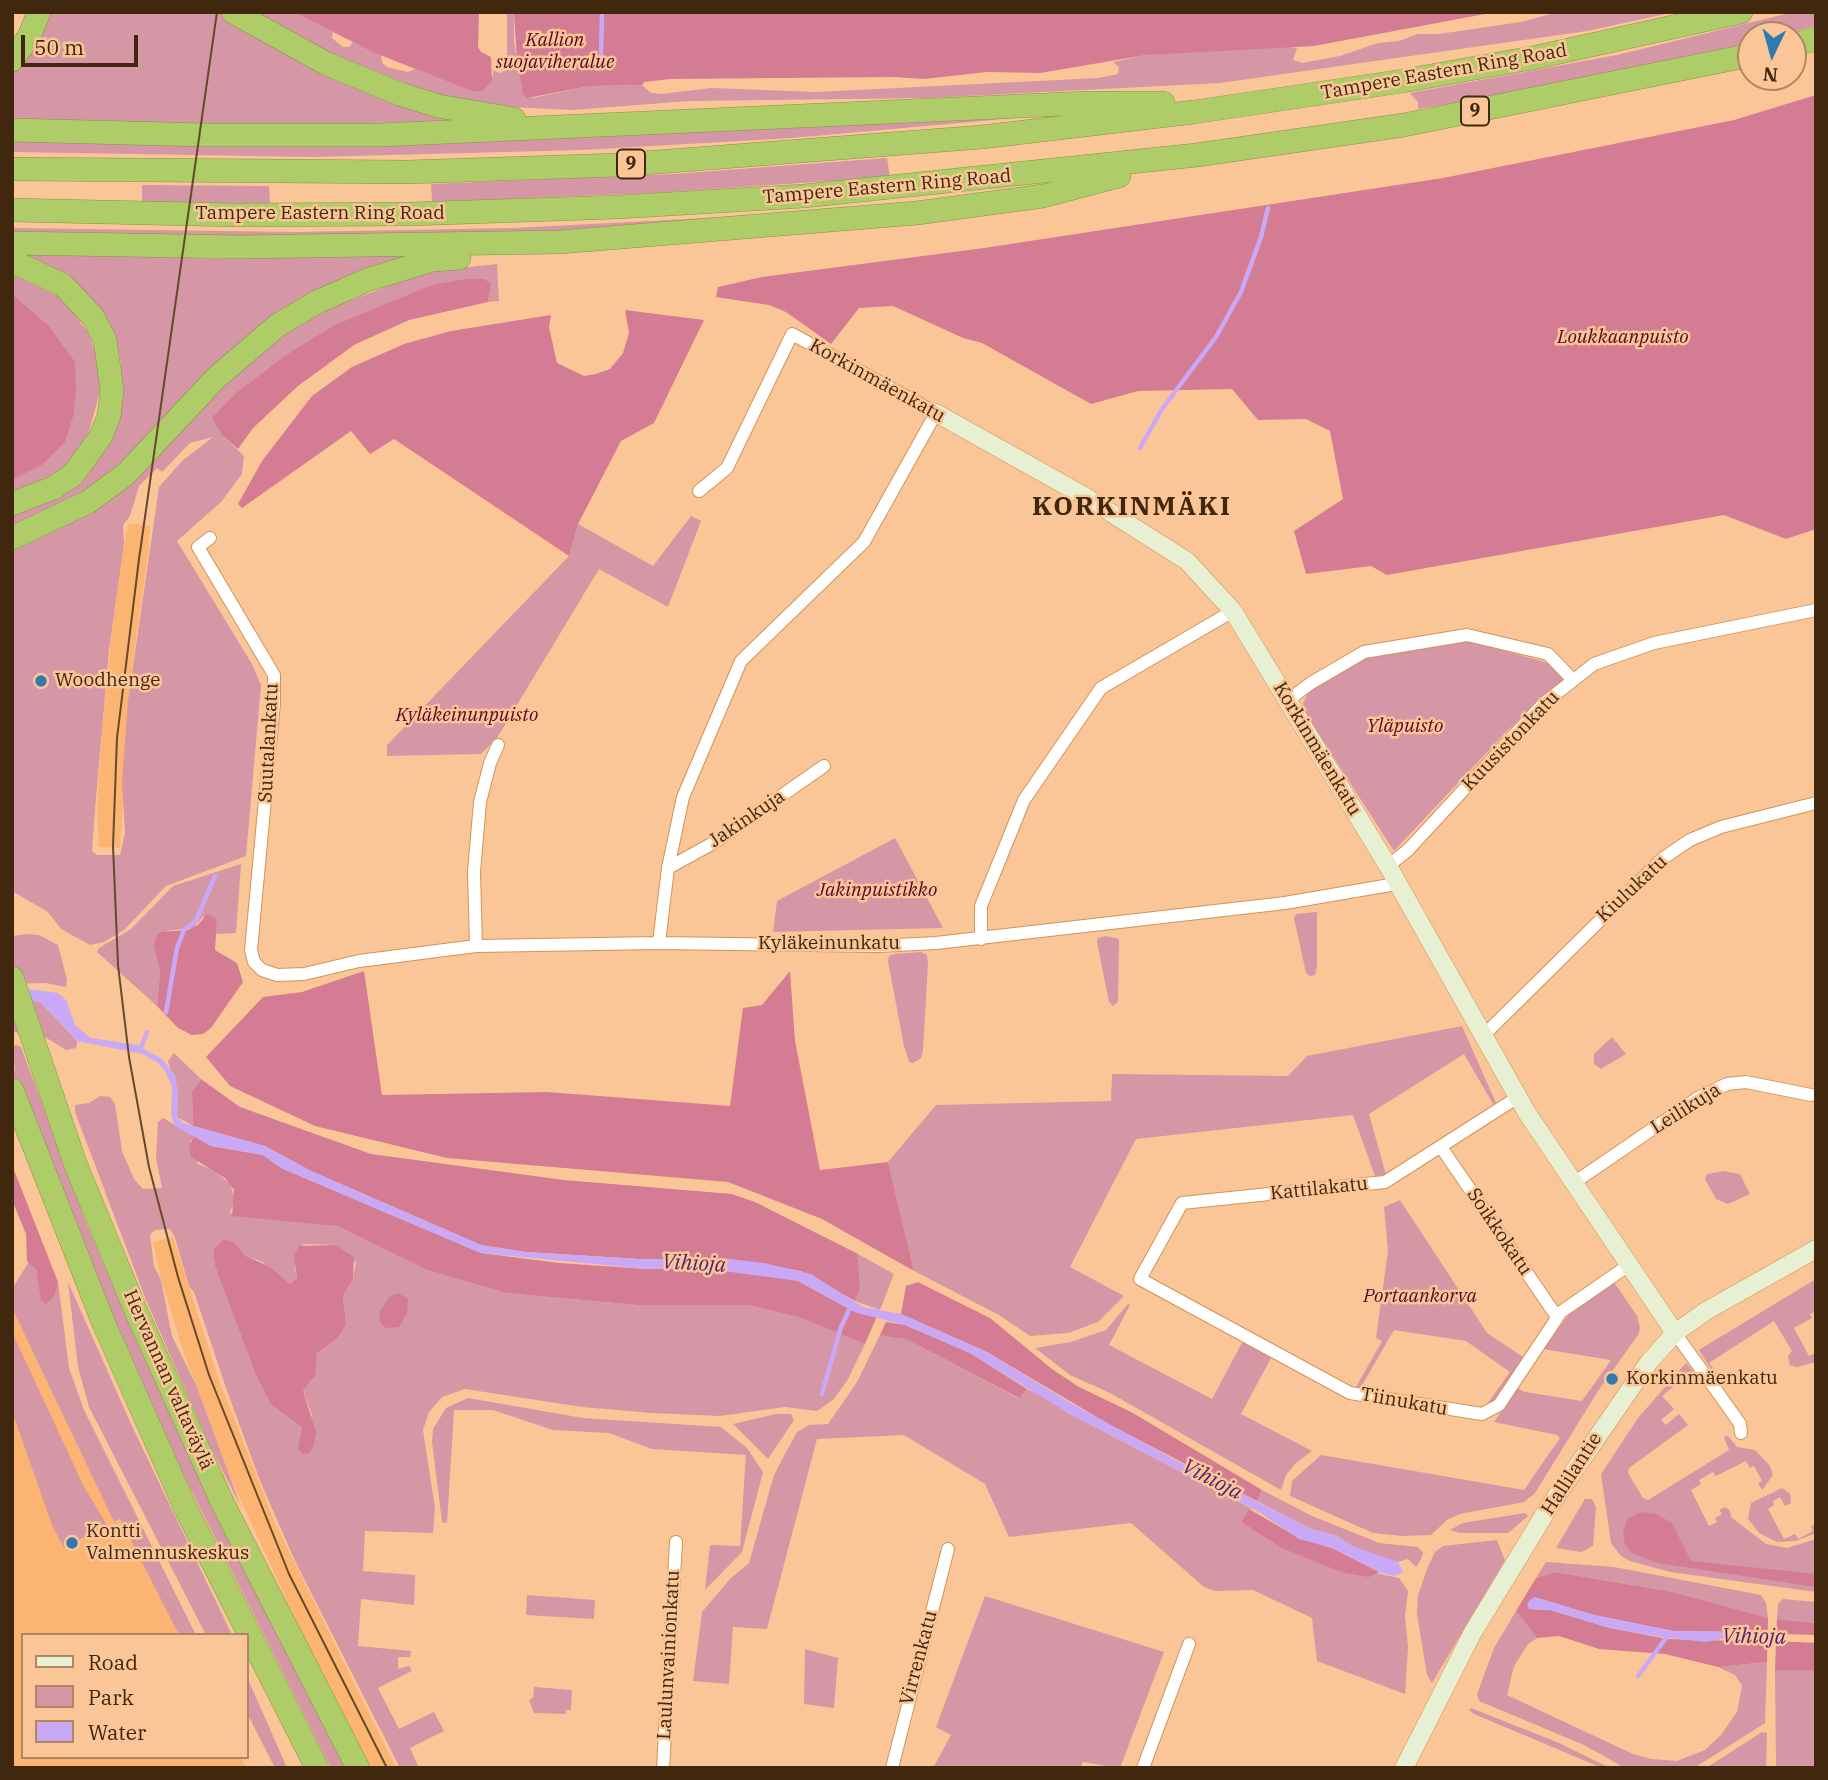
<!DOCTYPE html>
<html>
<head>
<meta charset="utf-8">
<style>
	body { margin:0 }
	#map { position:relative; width:1828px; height:1780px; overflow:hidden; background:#fbc697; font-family:"IBM Plex Serif",serif }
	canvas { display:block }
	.frame { position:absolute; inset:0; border:14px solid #40270d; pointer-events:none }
	.legend { position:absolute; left:21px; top:1633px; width:228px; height:126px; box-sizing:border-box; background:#fbc697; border:2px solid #b08660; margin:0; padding:9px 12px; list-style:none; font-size:21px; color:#40270d }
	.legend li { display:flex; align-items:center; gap:14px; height:35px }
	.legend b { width:35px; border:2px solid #b08660 }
	.north { position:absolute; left:1737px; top:21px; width:70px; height:70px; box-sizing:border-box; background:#fbc697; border:2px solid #b08660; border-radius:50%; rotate:185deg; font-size:19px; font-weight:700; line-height:28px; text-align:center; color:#40270d }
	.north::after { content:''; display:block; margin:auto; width:24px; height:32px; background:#317aae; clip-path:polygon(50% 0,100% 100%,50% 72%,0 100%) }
	.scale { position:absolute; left:21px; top:35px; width:117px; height:32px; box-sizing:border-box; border:4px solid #40270d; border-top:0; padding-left:9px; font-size:21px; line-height:24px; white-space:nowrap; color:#40270d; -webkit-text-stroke:5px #fbc697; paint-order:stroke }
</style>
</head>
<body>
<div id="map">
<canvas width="1828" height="1780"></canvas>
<div class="frame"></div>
<ul class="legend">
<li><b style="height:9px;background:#e7f0d2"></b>Road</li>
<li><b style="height:19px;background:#d596a6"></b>Park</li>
<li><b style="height:19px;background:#c9a9f5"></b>Water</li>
</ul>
<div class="north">N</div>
<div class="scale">50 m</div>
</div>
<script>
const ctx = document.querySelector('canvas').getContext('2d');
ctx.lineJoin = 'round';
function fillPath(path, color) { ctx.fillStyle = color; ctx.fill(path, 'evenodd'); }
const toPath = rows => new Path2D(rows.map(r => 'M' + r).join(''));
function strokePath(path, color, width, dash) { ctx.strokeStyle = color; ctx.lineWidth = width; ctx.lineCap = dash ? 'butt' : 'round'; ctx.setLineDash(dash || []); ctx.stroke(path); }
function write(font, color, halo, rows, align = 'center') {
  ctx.font = font + ' "IBM Plex Serif",serif'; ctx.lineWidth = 5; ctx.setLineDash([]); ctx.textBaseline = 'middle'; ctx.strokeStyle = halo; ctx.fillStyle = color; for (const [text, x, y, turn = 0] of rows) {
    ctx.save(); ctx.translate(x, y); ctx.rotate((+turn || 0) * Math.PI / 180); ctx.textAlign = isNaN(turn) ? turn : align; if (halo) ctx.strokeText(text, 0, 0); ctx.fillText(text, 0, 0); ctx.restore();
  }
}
fillPath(toPath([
	[129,523,150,526,149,546,131,676,120,848,99,847,97,807,102,734,111,639,122,553],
	[173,1237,219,1380,275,1523,396,1768,372,1768,298,1625,228,1472,182,1348,160,1275,153,1242],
	[12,1308,114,1522,120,1519,179,1635,23,1635,23,1757,241,1757,246,1768,12,1768]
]), '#fbb472');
fillPath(toPath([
	[46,12,218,12,251,33,491,121,189,126,12,121,12,72],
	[255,12,293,12,333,32,332,38,343,47,349,47,353,42,381,55,382,63,387,67,408,72,415,69,471,91,493,76,493,70,499,73,507,70,507,12,514,12,514,41,523,94,532,98,590,86,642,85,651,93,661,94,711,88,816,92,1098,78,1118,74,1119,67,1113,62,1146,55,1284,46,1297,48,1293,60,1302,63,1340,56,1378,43,1399,41,1418,34,1439,34,1521,22,1558,12,1675,12,1587,31,1220,83,928,98,690,101,572,110,490,106,436,95,335,56],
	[1794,12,1816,12,1816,26,1783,35,1751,35,1751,43,1498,96,1418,109,1418,102,1410,93,1617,55],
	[1038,116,792,138,582,150,314,157,12,152,12,137],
	[887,158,890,177,653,193,432,202,431,184,673,174],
	[142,185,269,186,270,203,142,203],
	[783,214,842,214,450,238,12,236,12,228,295,232,514,228],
	[21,253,225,259,428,253,337,282,97,488,12,531,12,514,51,501,77,483,122,385,120,356,109,328],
	[497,264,499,301,488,302,491,284,485,279,431,285,334,325,287,354,237,392,223,436,244,456,242,474,221,502,177,541,252,664,261,685,246,856,166,886,124,930,104,942,90,945,61,929,48,912,12,891,12,549,217,391,266,347,318,313,409,278,440,270],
	[213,437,182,461,159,487,128,701,122,782,125,833,120,855,97,855,92,851,95,810,109,650,124,543,123,525,130,516,139,486,157,468,162,472,190,443],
	[12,274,58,296,75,315,89,334,98,360,101,388,87,439,73,459,53,477,12,494,12,480,42,465,48,325,12,294],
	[691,516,701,521,668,607,599,569,497,738,481,754,387,756,387,745,569,556,578,524,653,566],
	[1469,641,1552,664,1563,675,1563,681,1508,730,1394,851,1305,713,1303,703,1308,693,1341,669,1368,657],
	[895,838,943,928,773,932,777,901],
	[241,864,236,933,216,934,217,919,203,917,193,928,166,931,156,954,160,973,157,1006,97,952,99,948,131,929,173,886],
	[1317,912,1317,967,1315,975,1310,976,1306,973,1294,918,1296,914],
	[26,934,39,935,58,945,67,980,66,987,46,983,12,984,12,936],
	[1106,936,1119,939,1118,1002,1113,1006,1109,1002,1097,942,1098,938],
	[921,952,927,955,928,962,923,1050,921,1058,913,1063,909,1062,904,1046,888,961,889,956,894,954],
	[12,995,33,998,42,1004,77,1041,76,1048,66,1050,40,1034,12,1032],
	[1462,1026,1496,1103,1493,1104,1464,1054,1369,1114,1386,1175,1375,1176,1353,1115,1136,1139,1070,1267,1124,1296,1098,1322,1068,1333,1030,1336,999,1315,914,1271,888,1162,936,1105,1111,1101,1112,1074,1288,1076,1307,1056],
	[1612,1037,1626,1054,1601,1069,1594,1064,1594,1054],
	[17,1045,21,1047,85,1220,136,1340,194,1466,347,1768,331,1768,181,1470,124,1345,20,1081,12,1080,15,1068,12,1046],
	[174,1053,201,1079,192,1092,193,1126,177,1117,178,1094,168,1061],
	[100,1096,110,1097,115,1104,122,1151,134,1179,143,1189,162,1188,156,1158,158,1122,163,1118,194,1136,190,1142,198,1164,215,1171,230,1184,235,1199,230,1213,337,1226,427,1270,506,1293,637,1305,748,1305,798,1317,865,1344,848,1379,834,1399,817,1411,785,1407,720,1416,652,1413,582,1407,465,1389,442,1397,429,1412,423,1430,435,1508,433,1533,365,1531,363,1571,415,1575,414,1605,361,1599,358,1646,411,1651,410,1657,398,1657,398,1669,409,1666,412,1671,378,1688,399,1729,434,1712,444,1731,410,1748,419,1768,400,1768,295,1561,261,1483,227,1391,194,1292,189,1286,175,1238,170,1229,155,1230,150,1235,154,1266,161,1280,172,1336,196,1385,241,1507,210,1446,146,1300,75,1112,75,1105,89,1103],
	[230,1241,244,1255,262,1262,290,1284,297,1278,295,1267,303,1244,336,1245,356,1262,353,1279,343,1296,346,1324,317,1353,313,1379,303,1391,312,1415,298,1448,302,1427,238,1323,215,1266,213,1249],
	[1723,1171,1740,1174,1750,1194,1728,1204,1716,1199,1705,1179,1707,1174],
	[1400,1200,1487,1333,1523,1357,1493,1402,1485,1407,1510,1372,1466,1341,1394,1330,1361,1387,1356,1387,1382,1341,1376,1338,1388,1251,1384,1207],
	[858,1254,894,1274,880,1310,855,1301,860,1288],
	[30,1260,36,1269,39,1283,55,1295,58,1282,69,1368,84,1410,196,1635,179,1635,120,1519,114,1522,12,1308,12,1289],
	[1816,1279,1816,1311,1810,1314,1812,1318,1794,1328,1809,1356,1816,1353,1816,1362,1797,1367,1790,1365,1788,1356,1792,1351,1774,1321,1709,1363,1718,1375,1713,1372,1699,1350,1702,1348],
	[68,1282,131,1424,232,1635,206,1635,89,1407,78,1367],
	[1614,1282,1637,1316,1640,1328,1638,1335,1598,1391,1535,1493,1524,1502,1460,1514,1447,1520,1431,1535,1402,1536,1373,1533,1290,1496,1292,1481,1321,1455,1524,1490,1560,1438,1557,1435,1494,1422,1517,1388,1525,1392,1582,1401,1611,1360,1543,1349,1570,1313],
	[1128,1304,1130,1305,1109,1345,1212,1399,1243,1341,1272,1356,1241,1414,1312,1451,1295,1464,1286,1475,1281,1490,1110,1393,1070,1375,1035,1348,1071,1342,1106,1330],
	[12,1332,84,1487,107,1525,64,1548,52,1525,12,1411],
	[885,1334,906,1339,1018,1398,1027,1389,1042,1396,1068,1413,1252,1509,1249,1509,1241,1522,1281,1548,1310,1559,1399,1578,1408,1591,1405,1616,1408,1647,1405,1694,1317,1661,1312,1618,1253,1590,1215,1591,1204,1587,1131,1523,1009,1537,985,1484,904,1435,817,1439,767,1629,733,1627,729,1684,693,1681,702,1612,730,1579,749,1563,774,1475,786,1452,797,1432,809,1425,828,1424,857,1382,880,1335],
	[1686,1363,1701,1380,1696,1383,1688,1375,1662,1396,1674,1409,1661,1420,1666,1425,1679,1414,1688,1425,1629,1468,1628,1473,1643,1498,1648,1500,1729,1450,1724,1437,1728,1436,1737,1447,1755,1450,1770,1466,1773,1475,1762,1490,1758,1483,1762,1481,1754,1466,1750,1468,1746,1461,1716,1476,1713,1472,1699,1480,1701,1484,1691,1490,1709,1526,1717,1522,1715,1518,1722,1514,1719,1510,1725,1507,1730,1511,1731,1517,1766,1544,1787,1548,1816,1539,1816,1592,1670,1572,1630,1561,1621,1556,1611,1543,1601,1474,1638,1418],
	[468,1398,583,1418,721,1427,747,1448,763,1472,742,1552,705,1590,710,1545,740,1546,746,1455,652,1449,609,1433,553,1430,493,1410,454,1410,447,1523,442,1522,432,1442,433,1429,446,1408],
	[776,1414,791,1414,794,1420,768,1459,733,1424],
	[1782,1488,1790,1494,1791,1503,1785,1506,1780,1497,1773,1501,1774,1505,1768,1509,1784,1539,1795,1534,1798,1539,1813,1531,1811,1526,1816,1524,1816,1533,1796,1541,1777,1542,1759,1533,1748,1519,1751,1503],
	[1262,1490,1310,1515,1379,1543,1418,1547,1423,1553,1421,1559,1416,1567,1408,1559,1398,1562,1384,1559,1345,1543,1338,1536,1311,1529,1257,1501],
	[1585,1499,1592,1499,1596,1507,1593,1546,1582,1552,1556,1548],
	[1525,1513,1528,1516,1508,1533,1460,1533,1450,1530,1463,1523],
	[1497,1540,1505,1560,1432,1683,1427,1675,1417,1614,1418,1595,1429,1564,1435,1552,1443,1546],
	[1546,1562,1614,1567,1761,1595,1766,1603,1768,1618,1673,1592,1555,1572,1536,1578],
	[527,1595,595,1600,594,1619,526,1615],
	[985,1596,1164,1652,1120,1768,1083,1762,1080,1768,933,1768,951,1735,936,1727],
	[1783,1599,1816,1602,1816,1623,1777,1619,1778,1604],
	[1516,1611,1537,1638,1528,1644,1514,1666,1507,1695,1633,1754,1651,1759,1677,1761,1705,1750,1721,1735,1737,1712,1742,1686,1735,1675,1718,1667,1767,1662,1765,1723,1694,1768,1625,1768,1584,1745,1479,1701,1477,1694,1494,1648],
	[805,1649,838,1658,834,1708,804,1704],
	[1775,1670,1816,1670,1816,1768,1776,1768],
	[247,1677,270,1729,287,1768,275,1768,247,1713],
	[534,1687,572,1690,571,1710,566,1710,566,1714,534,1713,529,1700,533,1698],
	[1471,1708,1559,1743,1610,1768,1602,1768,1474,1714,1469,1710],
	[1762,1732,1767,1733,1766,1768,1706,1768]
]), '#d596a6');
fillPath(toPath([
	[293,12,479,12,478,47,481,52,491,57,492,81,482,91,471,91,375,53],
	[514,12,1496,12,1314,46,1146,55,1040,73,987,72,924,79,894,77,670,79,644,82,642,85,590,86,527,98,523,94,517,61],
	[1816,95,1816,529,1786,539,1724,515,1387,575,1371,566,1306,574,1294,531,1343,499,1330,431,1306,419,1258,420,1232,389,1138,391,1091,404,982,343,963,338,893,306,859,308,831,344,786,312,769,305,716,297,718,287,762,277,984,248,1443,178,1734,120],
	[466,279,485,279,491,284,488,302,409,320,354,345,298,386,253,428,238,449,223,436,212,418,237,392,287,354,334,325,431,285],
	[12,294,48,325,75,362,76,388,74,413,65,442,42,465,12,480],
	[625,310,704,320,654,423,621,441,578,524,569,556,394,439,370,454,351,431,242,508,238,504,262,461,312,396,352,367,404,344,451,331,551,315,549,327,557,363,584,376,596,374,610,369,623,353,629,333],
	[207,914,217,919,215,950,237,963,243,982,211,1028,203,1034,192,1035,178,1028,157,1006,160,973,154,944,157,935,161,932,188,930,198,925],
	[364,971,382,1095,547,1092,730,1106,743,1008,762,1005,790,971,795,1041,820,1170,888,1162,914,1271,822,1219,728,1182,447,1158,315,1126,230,1086,206,1057,263,997,302,992],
	[201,1079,240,1107,371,1154,564,1180,732,1194,755,1202,858,1254,860,1288,855,1301,801,1271,729,1259,639,1259,526,1252,481,1245,311,1171,265,1146,193,1126,192,1092],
	[194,1136,211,1146,263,1155,281,1168,481,1253,559,1263,646,1269,701,1268,782,1277,798,1281,851,1310,877,1316,865,1344,798,1317,748,1305,637,1305,506,1293,427,1270,337,1226,232,1216,234,1190,225,1178,191,1157,189,1146],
	[12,1165,58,1282,55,1295,46,1304,41,1300,36,1269,27,1261,26,1234,12,1200],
	[224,1240,234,1242,244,1255,270,1267,290,1284,297,1278,294,1255,299,1246,336,1245,354,1257,353,1279,343,1296,346,1324,338,1337,317,1353,315,1376,303,1391,316,1432,313,1448,308,1454,302,1454,298,1448,302,1427,271,1404,257,1377,215,1266,213,1249],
	[918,1282,990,1318,1052,1369,1079,1387,1133,1413,1262,1490,1257,1501,1112,1426,987,1352,901,1314,906,1286],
	[398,1293,408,1299,407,1313,399,1327,386,1328,380,1323,379,1313,390,1296],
	[886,1322,905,1325,970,1353,1027,1389,1019,1398,906,1339,880,1335],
	[1249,1509,1299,1538,1332,1548,1379,1572,1369,1577,1344,1573,1281,1548,1241,1522],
	[1641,1512,1656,1514,1672,1523,1691,1561,1816,1574,1816,1587,1658,1563,1632,1553,1625,1545,1623,1532,1627,1519],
	[1555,1572,1673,1592,1768,1618,1767,1662,1718,1667,1665,1654,1599,1649,1559,1636,1537,1638,1516,1611,1536,1578],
	[1534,1597,1594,1615,1673,1631,1761,1632,1756,1639,1740,1641,1667,1639,1610,1628,1550,1610,1529,1609],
	[1777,1619,1816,1623,1816,1635,1777,1634,1777,1641,1816,1643,1816,1670,1775,1670]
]), '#d37c93');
fillPath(toPath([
	[20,988,58,993,66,1000,75,1025,91,1038,137,1045,162,1059,175,1075,178,1094,177,1117,183,1123,265,1146,311,1171,481,1245,526,1252,639,1259,729,1259,764,1263,811,1274,863,1307,901,1314,987,1352,1069,1402,1166,1455,1311,1529,1338,1536,1352,1546,1398,1562,1403,1572,1394,1576,1379,1572,1332,1548,1299,1539,1259,1512,1068,1413,970,1353,905,1325,857,1313,798,1281,701,1268,646,1269,481,1253,281,1168,263,1155,211,1146,175,1126,171,1116,172,1087,165,1071,158,1063,143,1054,77,1041,42,1004,22,996],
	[1534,1597,1594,1615,1673,1631,1761,1632,1766,1633,1766,1640,1721,1639,1706,1642,1660,1637,1610,1628,1550,1610,1529,1609,1527,1603]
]), '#c9a9f5');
strokePath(toPath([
	[598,69,601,57,602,12],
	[1140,448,1162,409,1216,337,1241,292,1261,237,1268,208],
	[166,1012,177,948,184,930,196,921,215,876],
	[140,1050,147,1032],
	[822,1394,841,1327,851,1306],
	[1762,1637,1782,1637],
	[1638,1676,1669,1634]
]), '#c9a9f5', 4.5);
const street = toPath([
	[210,538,198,547,274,675,274,703,251,950,254,962,262,970,277,975,304,974,359,961,476,946,659,943,878,946,936,943,1285,903,1396,884],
	[1287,701,1311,683,1364,652,1467,635,1548,654,1573,680],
	[1388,866,1408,850,1543,704,1594,664,1654,643,1816,610],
	[668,868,715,842,824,766],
	[981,939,981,906,1024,800,1101,688,1233,611],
	[659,943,668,868,683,797,741,661,864,542,936,413,792,334,727,468,699,491],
	[476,946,474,872,480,802,490,763,498,745],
	[1484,1035,1662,859,1690,840,1721,827,1816,803],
	[1518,1097,1385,1182,1182,1203,1140,1279,1350,1393,1482,1414,1499,1405,1561,1312,1629,1265],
	[1441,1147,1557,1317],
	[1575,1182,1698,1098,1727,1084,1746,1082,1811,1095],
	[1675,1333,1731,1411,1740,1424,1741,1433],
	[663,1768,676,1542],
	[892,1768,948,1549],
	[1143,1768,1189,1644]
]);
const secondary = toPath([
	[936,413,1086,497,1187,561,1233,611,1388,866,1527,1113,1675,1333],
	[1404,1768,1473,1632,1549,1507,1649,1362,1675,1333,1706,1311,1816,1249]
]);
const highway = toPath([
	[233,12,327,64,400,94,438,106,514,119],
	[1793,45,1816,39],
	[12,60,29,37,39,12],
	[12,130,205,135,380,135,1087,103,1163,103],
	[12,169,408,172,618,165,982,137,1194,112,1403,81,1537,57,1741,12],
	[12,210,236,215,410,214,618,207,804,196,1197,155,1404,125,1751,55],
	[12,243,239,247,560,242,917,213,1043,196,1119,176],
	[12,261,63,285,93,317,105,340,112,390,109,416,101,436,73,475,53,488,12,504],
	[12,538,88,502,126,474,217,377,278,325,317,302,367,280,432,260,459,258],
	[12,978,75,1163,136,1311,223,1504,358,1768],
	[12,1090,104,1324,185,1507,317,1768]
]);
strokePath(street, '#d19357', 14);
strokePath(secondary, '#d19357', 19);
strokePath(highway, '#889248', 24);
strokePath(street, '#fff', 12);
strokePath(secondary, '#e7f0d2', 18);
strokePath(highway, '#aecc68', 23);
strokePath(toPath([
	[217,12,139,559,117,738,113,846,118,965,129,1057,149,1167,178,1277,209,1375,289,1574,387,1768]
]), '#67492a', 2);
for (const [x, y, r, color] of [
	[41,681,7,"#317aae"],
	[1612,1379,7,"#317aae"],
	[72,1543,7,"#317aae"]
]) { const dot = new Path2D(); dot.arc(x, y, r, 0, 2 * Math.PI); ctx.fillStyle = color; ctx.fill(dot); strokePath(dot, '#fbc697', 2.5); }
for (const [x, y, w] of [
	[1475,111,28],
	[631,164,28]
]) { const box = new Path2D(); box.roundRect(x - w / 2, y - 14.5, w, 29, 5); ctx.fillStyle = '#fbc697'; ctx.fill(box); strokePath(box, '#40270d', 2); }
write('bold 18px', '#40270d', null, [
	["9",1475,111],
	["9",631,164]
]);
write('italic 19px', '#560628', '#fbc697', [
	["Kallion",555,41],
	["suojaviheralue",555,63],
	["Loukkaanpuisto",1623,338],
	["Kyläkeinunpuisto",467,716],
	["Yläpuisto",1405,727],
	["Jakinpuistikko",877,891],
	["Portaankorva",1420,1297]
]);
write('19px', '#40270d', '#fbc697', [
	["Tampere Eastern Ring Road",1444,72,-10],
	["Tampere Eastern Ring Road",887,187,-5],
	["Tampere Eastern Ring Road",320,214],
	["Korkinmäenkatu",877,381,29],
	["Kuusistonkatu",1511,741,-46],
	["Suutalankatu",269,743,-87],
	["Korkinmäenkatu",1317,749,59],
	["Jakinkuja",747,819,-34],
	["Kiulukatu",1632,889,-43],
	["Kyläkeinunkatu",829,944],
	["Leilikuja",1686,1109,-32],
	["Kattilakatu",1319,1189,-6],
	["Soikkokatu",1499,1232,56],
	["Hervannan valtaväylä",168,1380,66],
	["Tiinukatu",1404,1402,10],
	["Hallilantie",1572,1474,-57],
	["Laulunvainionkatu",669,1655,-87],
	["Virrenkatu",919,1658,-75]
]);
write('19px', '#40270d', '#fbc697', [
	["Woodhenge",55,681],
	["Korkinmäenkatu",1626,1379],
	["Kontti",86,1532],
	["Valmennuskeskus",86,1554]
], 'left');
write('italic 21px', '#4a1e75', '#fbc697', [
	["Vihioja",694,1264,3],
	["Vihioja",1212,1480,27],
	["Vihioja",1754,1637,1]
]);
ctx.letterSpacing = '2px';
write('bold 26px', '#40270d', '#fbc697', [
	["KORKINMÄKI",1132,507]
]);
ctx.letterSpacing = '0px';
</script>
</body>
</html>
